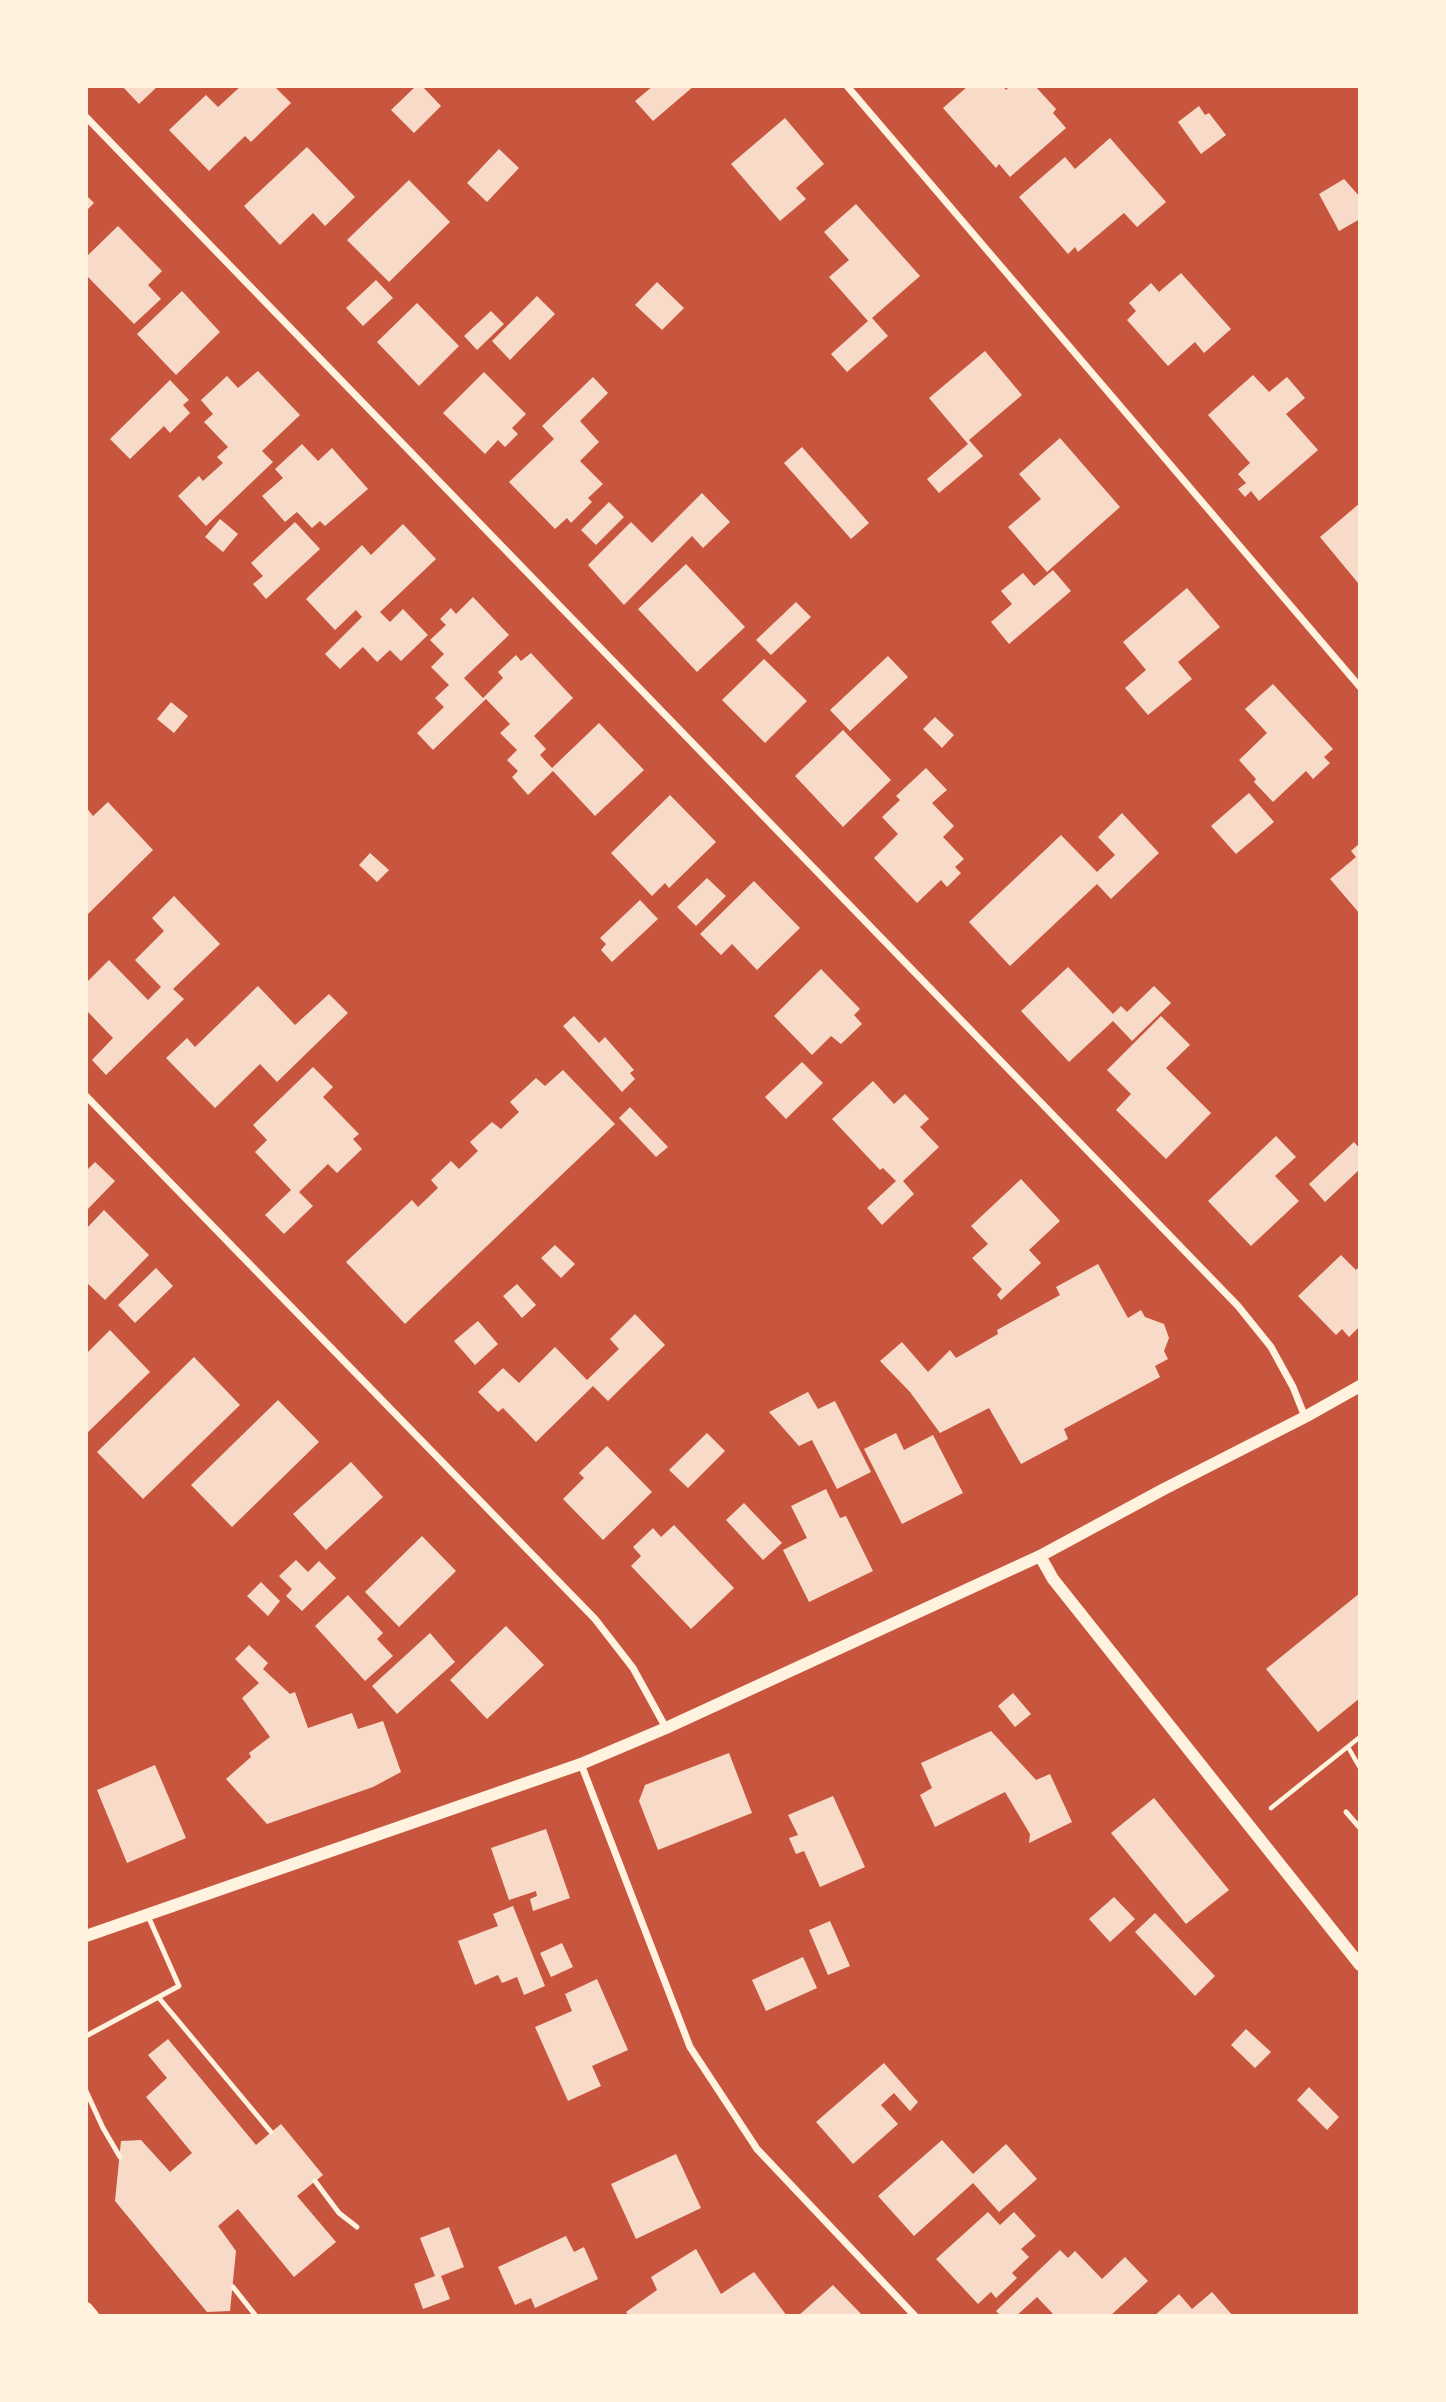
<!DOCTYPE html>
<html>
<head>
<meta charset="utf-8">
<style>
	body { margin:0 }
	#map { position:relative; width:1446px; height:2402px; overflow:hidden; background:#c8553d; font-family:Karla,sans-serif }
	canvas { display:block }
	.frame { position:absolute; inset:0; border:88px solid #fff3e0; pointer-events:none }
</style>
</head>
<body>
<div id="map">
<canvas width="1446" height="2402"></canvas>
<div class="frame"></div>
</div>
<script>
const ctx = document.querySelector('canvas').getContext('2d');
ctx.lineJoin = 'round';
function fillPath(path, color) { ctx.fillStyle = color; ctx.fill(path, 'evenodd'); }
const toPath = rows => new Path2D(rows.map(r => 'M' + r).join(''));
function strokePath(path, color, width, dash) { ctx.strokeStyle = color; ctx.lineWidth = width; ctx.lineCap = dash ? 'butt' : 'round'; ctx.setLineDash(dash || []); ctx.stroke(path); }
fillPath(toPath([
	[122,86,158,86,139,104],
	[241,86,274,86,291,103,251,142,245,136,209,171,169,130,206,95,218,107],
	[416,86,422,86,441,106,414,133,391,110],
	[653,86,694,86,653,121,635,101],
	[968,86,1003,86,1006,90,1010,86,1035,86,1056,109,1053,113,1066,128,1010,177,999,164,996,168,943,108],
	[1199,106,1205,115,1209,113,1226,135,1201,154,1178,122],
	[785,118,824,164,796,188,806,199,780,221,731,164],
	[1110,138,1166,202,1137,227,1124,213,1078,252,1075,247,1068,254,1019,197,1065,157,1075,169],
	[307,147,355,197,325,226,313,213,280,245,244,206],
	[499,149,519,168,487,202,467,183],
	[1344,179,1360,197,1360,219,1339,231,1319,194],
	[409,180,450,222,389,282,347,240],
	[86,195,94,203,86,211],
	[856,204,920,276,872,318,888,336,847,372,831,354,868,321,829,277,849,260,824,232],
	[118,226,162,271,148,285,161,299,134,324,86,275,86,257],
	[1181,273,1231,329,1204,353,1195,342,1168,366,1127,320,1136,311,1129,303,1151,283,1159,292],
	[376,280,393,298,363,326,346,308],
	[657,282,684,308,662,330,635,305],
	[182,291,220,332,176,375,137,334],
	[537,296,555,314,510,360,492,341],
	[417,303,459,346,419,386,377,342],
	[491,311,504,324,477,350,464,336],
	[985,351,1022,395,969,440,983,456,939,493,927,479,968,444,929,398],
	[258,371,300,415,262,451,273,462,206,526,178,496,199,476,203,481,223,463,217,457,228,447,204,422,213,414,201,400,227,376,238,388],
	[484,372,526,414,512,428,518,434,505,447,498,440,485,454,443,413],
	[1253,375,1269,392,1287,377,1305,398,1286,414,1318,450,1259,501,1251,491,1245,497,1238,489,1246,483,1238,474,1250,463,1208,415],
	[593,377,608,393,580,421,599,442,580,461,603,484,588,498,592,502,571,523,567,518,555,529,509,482,554,439,542,426],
	[170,380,189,400,183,405,190,413,170,433,164,426,130,459,110,439],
	[1060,438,1120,507,1047,572,1008,527,1041,499,1019,474],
	[302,444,318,461,332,448,368,489,325,526,320,521,312,528,297,512,285,522,262,496,283,478,275,469],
	[802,447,869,523,851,539,784,463],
	[702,493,730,522,703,548,692,536,624,605,588,565,631,522,652,543],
	[609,502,624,517,596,545,581,530],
	[1360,503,1360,581,1358,583,1320,537],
	[220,519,238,534,223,552,205,537],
	[295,522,320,549,266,599,253,584,263,576,251,563],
	[403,524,436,559,380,612,390,622,403,609,428,635,401,661,390,650,377,662,363,647,340,669,325,654,362,617,356,610,335,630,306,599,362,545,371,555],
	[686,564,745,627,697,672,638,609],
	[1053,570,1071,591,1009,644,991,622,1012,604,1001,591,1023,573,1034,586],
	[1187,588,1220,627,1178,662,1192,679,1148,715,1125,688,1146,670,1123,642],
	[473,597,509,635,464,678,483,698,503,678,498,672,516,655,521,661,531,653,573,698,534,736,546,749,540,755,552,768,599,723,644,770,595,816,553,771,528,795,512,777,518,771,507,760,517,750,500,733,510,724,486,699,433,750,417,733,444,707,435,698,449,685,431,667,444,654,430,640,446,625,440,619,451,608,456,614],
	[796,602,811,617,771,655,756,640],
	[888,656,908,677,850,731,830,710],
	[764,659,807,701,765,743,722,700],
	[1273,684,1333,749,1324,757,1330,763,1313,779,1306,771,1273,802,1254,782,1256,779,1239,760,1267,733,1245,709],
	[171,702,188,716,174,733,157,719],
	[935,717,954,735,942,748,923,729],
	[843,730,891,780,843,827,795,776],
	[926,768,947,790,932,803,954,826,943,837,964,859,955,867,961,873,947,887,941,880,917,903,874,858,898,834,882,817,900,800,896,796],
	[1249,793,1274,822,1236,854,1211,826],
	[670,795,716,842,669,888,665,883,652,896,611,853],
	[108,802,153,850,86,916,86,807,93,816],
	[1122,813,1159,853,1111,899,1097,884,1010,966,969,922,1061,835,1097,872,1115,855,1098,837],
	[1360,843,1360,914,1330,879,1356,857,1351,851],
	[370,853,389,870,377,882,359,865],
	[707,878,726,896,696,926,677,907],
	[754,881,800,928,757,970,732,944,721,955,700,934],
	[174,896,220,944,173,989,184,999,106,1075,92,1060,113,1038,86,1010,86,983,109,960,148,1000,161,987,135,960,164,931,152,918],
	[640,900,658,919,612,962,601,950,606,944,600,938],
	[1068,967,1113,1014,1121,1006,1127,1012,1154,986,1171,1003,1132,1041,1113,1021,1069,1062,1021,1011],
	[821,969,860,1009,854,1015,862,1024,841,1044,831,1036,812,1055,774,1016],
	[258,986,295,1025,329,994,348,1013,277,1082,260,1064,215,1108,166,1058,187,1038,195,1047],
	[574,1016,599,1043,605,1037,634,1070,630,1073,635,1079,622,1092,563,1026],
	[1161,1016,1190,1045,1166,1068,1211,1113,1166,1159,1116,1110,1131,1094,1107,1070],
	[802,1062,823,1083,786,1119,765,1097],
	[313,1067,333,1087,323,1097,359,1134,353,1139,362,1149,337,1173,328,1164,299,1192,313,1206,284,1234,265,1215,291,1190,255,1152,267,1140,253,1125],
	[563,1070,615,1124,405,1324,346,1262,412,1200,418,1207,438,1188,431,1180,451,1161,459,1169,478,1151,470,1142,492,1122,501,1129,519,1112,510,1102,536,1078,545,1086],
	[873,1081,894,1104,905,1094,929,1119,920,1127,939,1147,903,1181,914,1194,882,1225,867,1208,896,1181,883,1168,880,1170,832,1119],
	[630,1107,668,1147,656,1157,619,1118],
	[1276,1136,1296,1157,1275,1176,1299,1201,1251,1246,1208,1201],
	[1354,1142,1360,1149,1360,1169,1325,1202,1309,1184],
	[95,1162,115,1181,86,1211,86,1171],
	[1021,1179,1060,1221,1029,1250,1041,1263,1001,1300,997,1295,1002,1289,972,1258,988,1244,971,1226],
	[104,1210,149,1255,105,1300,86,1282,86,1229],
	[555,1245,575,1264,561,1278,541,1258],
	[1341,1255,1356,1270,1360,1266,1360,1326,1349,1337,1342,1329,1336,1335,1298,1296],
	[1098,1264,1128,1318,1141,1310,1145,1317,1164,1324,1169,1338,1164,1351,1168,1359,1155,1366,1160,1377,1064,1429,1068,1439,1021,1464,989,1408,940,1433,910,1392,880,1361,902,1342,928,1372,950,1350,956,1358,998,1334,997,1330,1060,1295,1056,1287],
	[156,1268,173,1286,135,1323,118,1305],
	[517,1284,536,1305,522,1318,503,1296],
	[635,1314,665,1345,608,1401,593,1386,536,1442,503,1408,498,1412,478,1392,503,1368,519,1383,555,1347,587,1380,619,1349,610,1339],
	[478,1321,498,1344,475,1365,454,1341],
	[110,1330,150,1372,86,1434,86,1354],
	[194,1357,240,1405,143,1499,97,1452],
	[808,1392,818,1409,835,1401,871,1472,837,1489,812,1440,799,1446,769,1412],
	[278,1400,319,1442,232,1527,191,1485],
	[707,1433,725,1451,688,1488,669,1470],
	[896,1433,904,1450,933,1435,963,1493,902,1524,864,1449],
	[607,1446,652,1492,603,1540,563,1499,584,1478,579,1473],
	[351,1462,383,1497,326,1550,293,1514],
	[826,1489,840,1518,846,1516,873,1571,809,1602,783,1550,807,1538,791,1506],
	[744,1503,782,1543,763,1560,726,1520],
	[674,1525,734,1588,691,1629,631,1566,641,1556,633,1547,653,1528,661,1537],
	[422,1536,456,1571,399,1627,365,1592],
	[296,1560,308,1572,319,1561,336,1578,302,1611,286,1596,292,1589,279,1576],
	[261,1582,280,1601,268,1616,247,1596],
	[1360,1593,1360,1698,1318,1732,1266,1669],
	[348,1595,383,1633,377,1639,393,1656,365,1681,315,1626],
	[506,1626,544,1665,487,1719,450,1680],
	[430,1633,455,1662,397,1714,372,1686],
	[249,1645,268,1663,263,1669,290,1694,295,1692,308,1728,352,1713,358,1729,383,1721,401,1772,373,1787,267,1824,226,1779,251,1757,249,1753,270,1737,242,1698,259,1683,235,1659],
	[1013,1693,1031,1714,1015,1727,998,1706],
	[991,1731,1036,1780,1050,1774,1072,1822,1029,1843,1030,1834,1005,1792,935,1827,920,1795,932,1788,921,1763],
	[729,1753,752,1813,658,1850,639,1801,645,1785],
	[155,1765,186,1838,127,1863,97,1790],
	[833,1796,865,1867,820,1887,804,1851,796,1854,789,1838,798,1835,788,1815],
	[1154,1798,1229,1890,1186,1924,1111,1833],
	[546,1829,570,1898,533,1911,530,1899,537,1896,536,1891,509,1900,491,1848],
	[1114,1897,1135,1919,1110,1942,1089,1919],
	[513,1906,545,1986,524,1995,517,1977,502,1983,498,1975,475,1985,458,1941,498,1926,493,1914],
	[1155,1913,1215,1976,1195,1996,1135,1932],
	[830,1921,850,1966,828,1975,809,1930],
	[562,1943,573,1967,551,1977,540,1953],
	[803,1957,817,1988,766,2011,752,1980],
	[597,1979,628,2050,592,2066,601,2086,568,2101,535,2027,572,2011,565,1994],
	[1246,2029,1271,2052,1255,2068,1231,2045],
	[168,2039,256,2145,281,2124,323,2175,297,2196,336,2242,294,2277,238,2209,218,2226,236,2251,230,2311,207,2312,115,2201,121,2141,141,2140,170,2172,192,2153,146,2097,167,2078,148,2055],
	[884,2063,918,2102,910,2111,894,2093,881,2105,898,2124,853,2164,816,2122],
	[1309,2087,1339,2117,1327,2130,1297,2100],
	[942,2140,973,2174,1006,2144,1037,2179,999,2212,973,2183,914,2236,878,2196],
	[676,2154,701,2208,636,2239,611,2184],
	[988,2212,1000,2225,1014,2212,1036,2236,1021,2249,1029,2257,1012,2273,1017,2278,996,2298,991,2292,978,2304,936,2259],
	[449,2227,464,2267,441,2276,450,2299,423,2309,414,2284,435,2276,420,2238],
	[566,2236,574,2252,584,2247,598,2279,535,2308,531,2298,515,2305,498,2267],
	[696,2249,721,2294,754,2272,787,2316,629,2316,626,2312,657,2290,651,2277],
	[1060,2250,1068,2258,1075,2251,1102,2279,1125,2257,1148,2281,1110,2316,1055,2316,1037,2297,1016,2316,1001,2316,996,2311],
	[833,2285,863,2316,798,2316],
	[1212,2292,1233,2316,1154,2316,1179,2294,1192,2309]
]), '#f7dbc8');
strokePath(toPath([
	[1348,1747,1360,1768],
	[1271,1808,1360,1737]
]), '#fff3e0', 4.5);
strokePath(toPath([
	[1346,1812,1360,1828],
	[159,1998,271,2132],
	[86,2036,179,1986,148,1916],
	[86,2091,103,2128,120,2157],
	[315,2181,339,2213,357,2227],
	[233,2287,256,2316]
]), '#fff3e0', 5);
strokePath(toPath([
	[847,86,1360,687],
	[86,117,1238,1306,1271,1347,1293,1387,1305,1417],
	[86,1096,595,1619,633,1668,666,1728],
	[581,1764,690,2047,757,2149,915,2316]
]), '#fff3e0', 7);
strokePath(toPath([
	[1040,1556,1053,1579,1360,1965],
	[86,1936,581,1764,666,1728,1040,1556,1164,1489,1305,1417,1360,1386]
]), '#fff3e0', 12);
strokePath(toPath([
	[86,2309,92,2316]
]), '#fff3e0', 14);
</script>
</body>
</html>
